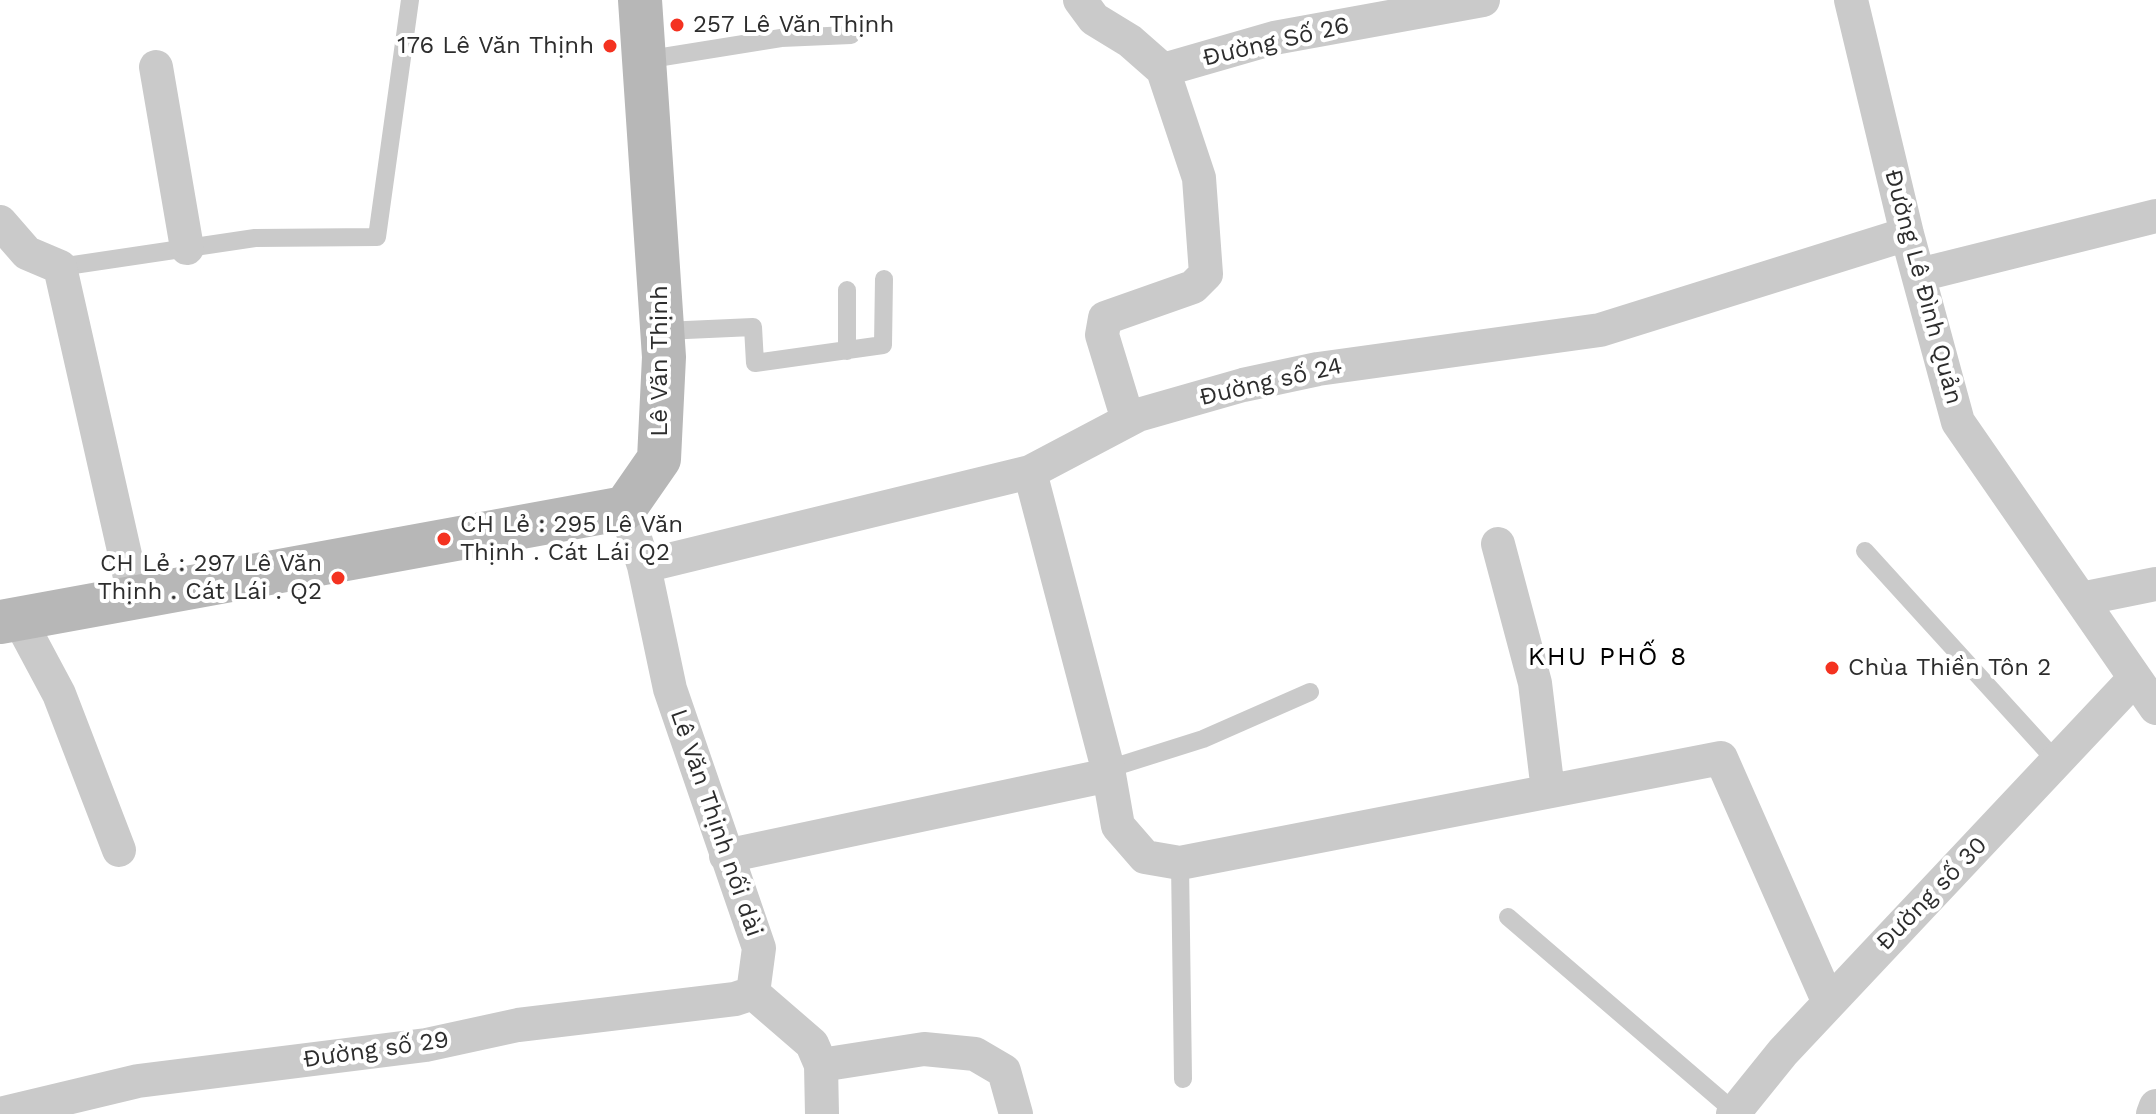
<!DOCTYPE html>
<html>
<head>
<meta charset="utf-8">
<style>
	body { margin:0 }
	canvas { display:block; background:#fff }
</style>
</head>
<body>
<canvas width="2156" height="1114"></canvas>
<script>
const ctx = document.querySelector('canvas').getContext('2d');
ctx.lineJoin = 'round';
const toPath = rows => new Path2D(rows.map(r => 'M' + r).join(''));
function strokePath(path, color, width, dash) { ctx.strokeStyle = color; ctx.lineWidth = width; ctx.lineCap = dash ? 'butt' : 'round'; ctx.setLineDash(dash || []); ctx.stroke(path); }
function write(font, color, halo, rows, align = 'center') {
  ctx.font = font + ' "Work Sans",sans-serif'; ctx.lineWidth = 8; ctx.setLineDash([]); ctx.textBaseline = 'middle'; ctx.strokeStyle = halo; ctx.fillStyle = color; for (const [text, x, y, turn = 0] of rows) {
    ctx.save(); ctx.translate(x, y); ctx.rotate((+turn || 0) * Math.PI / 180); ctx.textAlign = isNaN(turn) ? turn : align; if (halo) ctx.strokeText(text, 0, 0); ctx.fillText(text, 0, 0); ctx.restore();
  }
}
strokePath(toPath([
	[644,60,781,38,851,35],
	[60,267,255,238,377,237,410,0],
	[847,290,847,351],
	[664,331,753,327,755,363,883,345,884,279],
	[1865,551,2058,763],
	[1108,769,1203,739,1310,692],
	[1180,863,1183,1079],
	[1508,917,1735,1112]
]), '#cacaca', 18);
strokePath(toPath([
	[1080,0,1094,19,1130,41,1163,70,1199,178,1206,274,1193,287,1105,318,1102,335,1128,420],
	[1851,0,1907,234,1958,422,2156,708],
	[156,67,187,248],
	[1163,70,1274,38,1483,0],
	[0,222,27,253,60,267,135,599],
	[1919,275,2156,216],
	[1030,472,1108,769,1118,826,1145,857,1180,863,1721,758,1829,1003],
	[625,508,644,566,670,689,759,948,753,993,812,1044,821,1065,822,1114],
	[1498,544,1535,683,1548,791],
	[644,566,1030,472,1138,415,1243,385,1318,369,1600,330,1907,234],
	[2081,599,2156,584],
	[20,621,59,694,119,850],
	[726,856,1109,775],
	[821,1065,924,1049,975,1054,1004,1071,1016,1114],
	[0,1114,138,1081,426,1045,518,1025,735,999,753,993],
	[1733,1114,1783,1052,2135,678],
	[2153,1114,2156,1106]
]), '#cacaca', 34);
strokePath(toPath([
	[0,622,625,508,659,459,664,357,640,0]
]), '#b7b7b7', 44);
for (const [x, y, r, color] of [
	[677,25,8,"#f43220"],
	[610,46,8,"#f43220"],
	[444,539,8,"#f43220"],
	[338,578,8,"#f43220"],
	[1832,668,8,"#f43220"]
]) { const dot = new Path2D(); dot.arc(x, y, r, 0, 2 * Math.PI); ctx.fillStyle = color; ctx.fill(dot); strokePath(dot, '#fff', 3); }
write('24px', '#2d2d2d', '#fff', [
	["257 Lê Văn Thịnh",693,25],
	["176 Lê Văn Thịnh",594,46,"right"],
	["CH Lẻ : 295 Lê Văn",460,525],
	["Thịnh . Cát Lái Q2",460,553],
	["CH Lẻ : 297 Lê Văn",322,564,"right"],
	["Thịnh . Cát Lái . Q2",322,592,"right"],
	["Chùa Thiền Tôn 2",1848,668]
], 'left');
write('24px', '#2d2d2d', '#fff', [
	["Đường Số 26",1276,42,-13],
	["Đường Lê Đình Quản",1923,287,75],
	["Lê Văn Thịnh",660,361,-90],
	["Đường số 24",1271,382,-13],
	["Lê Văn Thịnh nối dài",716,823,71],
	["Đường số 30",1932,894,-46],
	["Đường số 29",376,1050,-8]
]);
ctx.letterSpacing = '2px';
write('26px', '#000', '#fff', [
	["KHU PHỐ 8",1608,657]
]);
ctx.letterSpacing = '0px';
</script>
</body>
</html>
